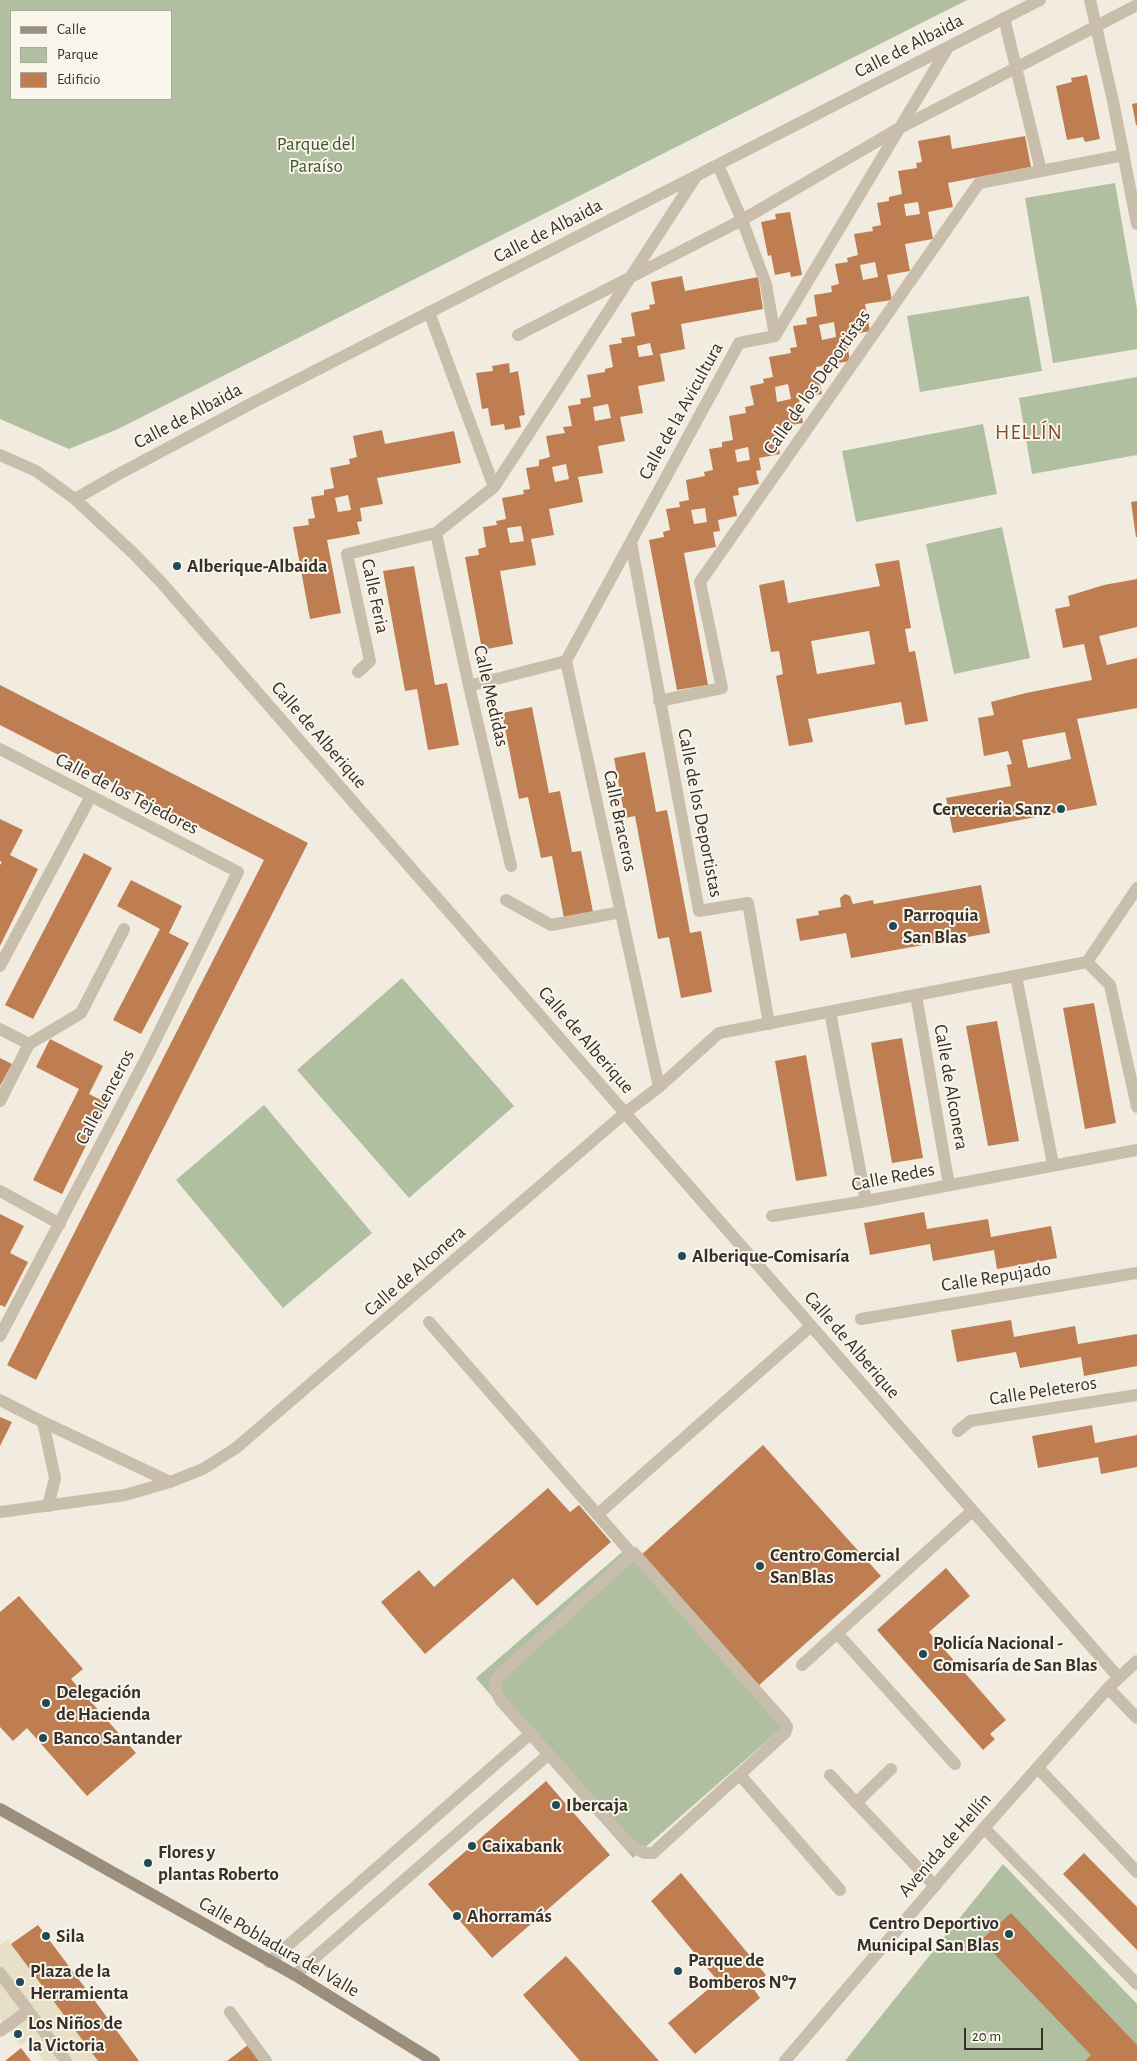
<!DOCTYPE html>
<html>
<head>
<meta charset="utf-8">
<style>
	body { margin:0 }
	#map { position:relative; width:1137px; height:2061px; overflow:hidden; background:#f1ecdf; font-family:"Alegreya Sans",sans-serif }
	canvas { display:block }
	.legend { position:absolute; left:10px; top:10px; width:162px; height:90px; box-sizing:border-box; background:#f9f5eb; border:1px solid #aba69e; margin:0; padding:6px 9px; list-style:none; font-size:15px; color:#37302a }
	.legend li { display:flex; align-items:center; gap:10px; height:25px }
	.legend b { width:25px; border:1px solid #aba69e }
	.scale { position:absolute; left:964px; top:2028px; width:79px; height:22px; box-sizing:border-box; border:2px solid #37302a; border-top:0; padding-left:6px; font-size:15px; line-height:18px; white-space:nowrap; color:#37302a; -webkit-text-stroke:4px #f9f5eb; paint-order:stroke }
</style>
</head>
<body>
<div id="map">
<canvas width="1137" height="2061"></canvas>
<ul class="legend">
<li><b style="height:6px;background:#9c8e7d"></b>Calle</li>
<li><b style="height:14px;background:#afbfa0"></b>Parque</li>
<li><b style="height:14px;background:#be7e51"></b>Edificio</li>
</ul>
<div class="scale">20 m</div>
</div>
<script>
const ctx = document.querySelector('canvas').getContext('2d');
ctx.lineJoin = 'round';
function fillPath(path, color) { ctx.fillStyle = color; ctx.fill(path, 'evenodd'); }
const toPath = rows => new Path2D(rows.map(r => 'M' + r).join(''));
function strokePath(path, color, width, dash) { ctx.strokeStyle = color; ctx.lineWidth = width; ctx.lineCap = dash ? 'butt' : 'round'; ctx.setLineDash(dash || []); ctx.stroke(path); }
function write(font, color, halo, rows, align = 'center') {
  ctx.font = font + ' "Alegreya Sans",sans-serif'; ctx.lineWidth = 4; ctx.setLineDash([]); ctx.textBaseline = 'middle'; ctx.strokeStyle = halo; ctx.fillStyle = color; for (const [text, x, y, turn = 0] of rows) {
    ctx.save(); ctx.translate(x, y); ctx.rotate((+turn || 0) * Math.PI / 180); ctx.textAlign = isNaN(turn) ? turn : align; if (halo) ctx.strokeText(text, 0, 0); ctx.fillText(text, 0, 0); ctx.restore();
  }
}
fillPath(toPath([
	[0,0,967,0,118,429,69,449,0,419],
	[11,11,171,11,171,99,11,99],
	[1115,183,1137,309,1137,349,1053,363,1025,198],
	[1029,296,1042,371,920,392,907,316],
	[1137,377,1137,455,1032,474,1019,398],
	[983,424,997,494,856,522,842,451],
	[1002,527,1030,658,954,674,926,544],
	[402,978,514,1106,409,1198,297,1070],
	[264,1105,372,1233,283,1308,176,1180],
	[628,1547,784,1726,633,1858,476,1678],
	[1003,1864,1137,2004,1137,2061,845,2061]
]), '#afbfa0');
fillPath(toPath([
	[8,1939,11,1944,98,2061,44,2061,28,2040,20,2045,0,2019,0,1945]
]), '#e8dfc7');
fillPath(toPath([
	[1087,75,1100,139,1085,142,1083,137,1067,140,1056,86,1072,82,1071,78],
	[1137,103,1137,125,1136,125,1132,104],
	[950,135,952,149,1025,136,1031,167,948,183,953,207,928,212,933,239,905,244,910,271,887,275,892,300,865,304,870,331,846,336,850,361,816,367,822,394,799,398,803,423,775,428,780,454,759,458,761,470,756,471,759,484,738,488,739,495,733,496,737,516,718,520,720,531,713,532,716,547,684,553,708,685,677,690,649,540,664,537,663,532,670,530,666,509,680,507,679,502,689,500,686,480,705,476,704,472,713,470,709,449,722,447,722,442,733,440,729,416,746,413,745,407,754,405,750,386,764,383,763,379,773,377,769,357,791,353,790,348,797,347,793,326,807,324,806,318,817,316,814,295,832,292,831,286,839,284,835,264,848,262,847,258,858,255,854,234,873,231,872,227,881,225,877,203,889,201,889,197,902,194,898,171,917,168,916,163,922,162,918,141],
	[918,202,920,214,906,216,904,204],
	[875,262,878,277,863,280,860,265],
	[834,322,836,337,822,340,819,325],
	[788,384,791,399,777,402,775,387],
	[748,447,750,460,737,462,735,450],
	[705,508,707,522,694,524,691,510],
	[790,212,802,275,791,277,790,272,775,275,771,255,768,256,761,222,776,219,775,214],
	[682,276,685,291,758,277,763,309,681,324,685,349,660,354,665,381,638,386,643,413,620,417,625,441,598,446,603,473,578,477,583,502,549,509,554,535,531,539,536,565,500,571,513,644,482,650,465,557,479,555,478,549,486,547,483,527,497,525,496,521,506,519,502,498,524,494,523,490,530,489,526,468,539,466,539,460,550,457,546,436,565,433,563,427,572,426,568,406,581,404,580,399,591,397,587,375,605,372,605,369,613,367,609,345,622,343,621,338,635,336,631,313,650,309,649,305,655,304,651,282],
	[650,343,653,355,639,357,637,346],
	[608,404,611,418,595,421,593,407],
	[566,464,569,479,555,482,552,467],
	[521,526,524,541,510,543,507,528],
	[509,363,510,373,518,371,525,415,519,416,521,427,505,430,504,424,491,426,488,408,482,409,476,373,493,371,492,366],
	[382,430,385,444,454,431,461,463,377,478,383,504,360,508,362,521,357,522,360,534,327,540,341,613,310,619,293,527,309,525,308,519,315,518,311,497,324,495,324,490,334,488,330,468,350,464,349,459,357,457,353,436],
	[348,495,351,510,338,512,335,498],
	[1137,501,1137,537,1136,537,1131,502],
	[899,560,911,628,905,629,909,652,915,651,928,721,905,725,901,702,808,719,813,742,789,746,776,676,783,674,779,651,771,652,759,585,784,580,788,603,880,586,875,564],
	[869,631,875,664,817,674,811,641],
	[414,566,435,685,447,683,459,745,428,750,417,689,405,691,383,571],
	[1137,579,1137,627,1099,636,1107,665,1137,658,1137,708,1077,719,1097,805,953,833,946,798,1011,786,1007,765,1012,764,1008,751,984,756,978,718,994,715,991,702,1026,693,1092,680,1084,644,1063,648,1055,609,1070,606,1068,596,1104,585],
	[1065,732,1071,759,1028,768,1022,740],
	[0,685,308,843,36,1380,7,1365,264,860,0,725],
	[532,707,549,793,560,791,572,852,581,851,593,912,564,918,552,856,541,858,528,797,519,799,502,713],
	[645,752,656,812,667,810,690,933,701,931,712,992,681,998,669,937,658,939,635,816,625,818,614,758],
	[0,819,23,830,10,855,38,869,0,946,0,865,2,862,0,861],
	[84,853,112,868,33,1019,5,1005],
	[131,880,182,906,169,933,189,943,141,1034,113,1020,160,929,117,906],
	[981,885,990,933,851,958,846,933,800,941,796,919,819,915,818,911,841,907,840,898,845,894,850,896,853,904,873,900,874,904],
	[1094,1003,1116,1123,1085,1129,1063,1008],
	[997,1021,1019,1141,988,1146,966,1026],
	[902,1038,923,1158,892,1163,871,1043],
	[50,1039,103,1066,89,1094,107,1103,62,1194,33,1180,79,1089,36,1067],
	[806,1055,827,1176,796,1181,775,1061],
	[0,1058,12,1064,0,1086],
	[924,1212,927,1229,988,1219,991,1237,1051,1226,1057,1258,997,1269,994,1250,933,1261,930,1244,870,1255,864,1223],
	[0,1214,24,1226,10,1253,28,1262,5,1307,0,1305],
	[1011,1320,1014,1337,1075,1326,1078,1344,1137,1334,1137,1366,1084,1376,1081,1357,1020,1368,1016,1352,957,1362,951,1330],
	[0,1417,12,1422,0,1446],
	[1092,1425,1095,1443,1137,1435,1137,1467,1101,1474,1098,1457,1038,1468,1032,1436],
	[763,1445,881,1576,757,1687,640,1556],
	[548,1488,570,1512,579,1505,611,1542,537,1606,513,1578,425,1654,381,1602,419,1570,434,1587],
	[946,1568,970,1596,929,1632,1006,1720,990,1734,995,1739,983,1750,877,1630],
	[19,1596,83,1669,71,1679,136,1753,87,1796,27,1728,13,1741,0,1727,0,1612],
	[546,1781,610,1855,492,1958,428,1884],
	[1084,1853,1137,1907,1137,1950,1063,1874],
	[681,1873,766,1975,753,1988,760,1998,695,2054,668,2023,718,1981,651,1901],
	[1011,1913,1137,2045,1137,2061,1085,2061,1091,2055,981,1940],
	[38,1925,92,1997,139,2061,98,2061,11,1944],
	[566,1956,578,1969,659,2061,580,2061,523,1995],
	[248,2045,260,2061,227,2061],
	[21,2048,31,2061,5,2061]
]), '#be7e51');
strokePath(toPath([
	[518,335,742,220,898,129,1137,5],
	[634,1553,784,1722,787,1727,785,1733,653,1853,644,1853,628,1843,501,1701,495,1689,496,1680,504,1671,634,1553],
	[837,1633,955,1764],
	[802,1665,972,1511],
	[740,1775,840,1890],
	[830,1775,935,1886],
	[856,1803,891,1769],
	[269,1962,530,1734]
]), '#c9beab', 12);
strokePath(toPath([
	[1090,0,1113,101,1137,224],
	[1004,18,1041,171],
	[429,312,494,487],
	[775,336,947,49],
	[0,455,36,471,75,499,133,553,160,581,1119,1678],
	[75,499,117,475,256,401,1040,0],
	[436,533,469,686,511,866],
	[631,542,699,911,748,903,769,1024],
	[566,661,739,343,775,336,766,284,742,220,718,165],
	[358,672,370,661,347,554,436,533,494,487,695,178],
	[469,686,566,661,659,1087],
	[659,701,722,688,700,582,979,183,1124,155],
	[0,749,238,872,150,1051,0,1336],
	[506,900,551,925,621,912],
	[1087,962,1110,985,1137,1107],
	[0,966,91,796],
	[1016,976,1053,1164],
	[916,995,949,1185],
	[830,1012,866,1201],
	[0,1029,29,1044,81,1013,124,929],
	[0,1101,29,1044],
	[0,1191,60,1224],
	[772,1216,866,1201,1137,1150],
	[861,1319,1137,1273],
	[429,1322,632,1554],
	[0,1400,43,1422,55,1478,48,1506],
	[43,1422,170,1482],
	[958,1431,970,1421,1137,1395],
	[0,1512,125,1495,170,1482,203,1469,236,1448,625,1113,659,1087,719,1033,1087,962,1137,888],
	[598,1514,811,1326],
	[1108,1688,1137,1718],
	[1038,1768,1137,1872],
	[984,1828,1137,1984],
	[0,1973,66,2061],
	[295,1975,549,1754],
	[230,2012,266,2061],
	[0,2031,28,2011],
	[785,2061,984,1828,1108,1688,1137,1661]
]), '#c9beab', 12);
strokePath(toPath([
	[0,1809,295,1975,434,2061]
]), '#9c8e7d', 12);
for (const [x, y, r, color] of [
	[177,566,5,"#224956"],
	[1061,809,5,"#224956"],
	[893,926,5,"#224956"],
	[682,1256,5,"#224956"],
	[760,1566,5,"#224956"],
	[923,1654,5,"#224956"],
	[46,1703,5,"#224956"],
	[43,1738,5,"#224956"],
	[556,1805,5,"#224956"],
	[472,1846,5,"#224956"],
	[148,1863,5,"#224956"],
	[457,1916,5,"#224956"],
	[1009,1934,5,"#224956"],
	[46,1936,5,"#224956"],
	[678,1971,5,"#224956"],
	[20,1982,5,"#224956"],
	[18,2034,5,"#224956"]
]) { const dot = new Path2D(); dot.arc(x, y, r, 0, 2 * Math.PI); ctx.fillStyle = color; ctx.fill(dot); strokePath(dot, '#f9f5eb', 2); }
write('19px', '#37302a', '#f9f5eb', [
	["Calle de Albaida",909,46,-27],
	["Calle de Albaida",548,231,-27],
	["Calle de los Deportistas",817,382,-55],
	["Calle de la Avicultura",681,411,-61],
	["Calle de Albaida",188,416,-28],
	["Calle Feria",375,596,78],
	["Calle Medidas",491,696,77],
	["Calle de Alberique",319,735,49],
	["Calle de los Tejedores",127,794,27],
	["Calle de los Deportistas",700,813,79],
	["Calle Braceros",620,821,78],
	["Calle de Alberique",586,1040,49],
	["Calle de Alconera",951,1087,80],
	["Calle Lenceros",105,1097,-62],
	["Calle Redes",893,1177,-11],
	["Calle de Alconera",415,1271,-41],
	["Calle Repujado",996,1277,-9],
	["Calle de Alberique",852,1345,49],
	["Calle Peleteros",1043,1391,-9],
	["Avenida de Hellín",945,1845,-49],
	["Calle Pobladura del Valle",279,1947,30]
]);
write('19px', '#40542f', '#f9f5eb', [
	["Parque del",316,144],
	["Paraíso",316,166]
]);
write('bold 19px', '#37302a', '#f9f5eb', [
	["Alberique-Albaida",187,566],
	["Cerveceria Sanz",1051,809,"right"],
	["Parroquia",903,915],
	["San Blas",903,937],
	["Alberique-Comisaría",692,1256],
	["Centro Comercial",770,1555],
	["San Blas",770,1577],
	["Policía Nacional -",933,1643],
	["Comisaría de San Blas",933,1665],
	["Delegación",56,1692],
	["de Hacienda",56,1714],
	["Banco Santander",53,1738],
	["Ibercaja",566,1805],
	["Caixabank",482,1846],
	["Flores y",158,1852],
	["plantas Roberto",158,1874],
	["Ahorramás",467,1916],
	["Centro Deportivo",999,1923,"right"],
	["Municipal San Blas",999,1945,"right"],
	["Sila",56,1936],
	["Parque de",688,1960],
	["Bomberos Nº7",688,1982],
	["Plaza de la",30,1971],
	["Herramienta",30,1993],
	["Los Niños de",28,2023],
	["la Victoria",28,2045]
], 'left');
ctx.letterSpacing = '1px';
write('21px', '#814d29', '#f9f5eb', [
	["HELLÍN",1029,433]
]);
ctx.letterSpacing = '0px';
</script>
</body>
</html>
